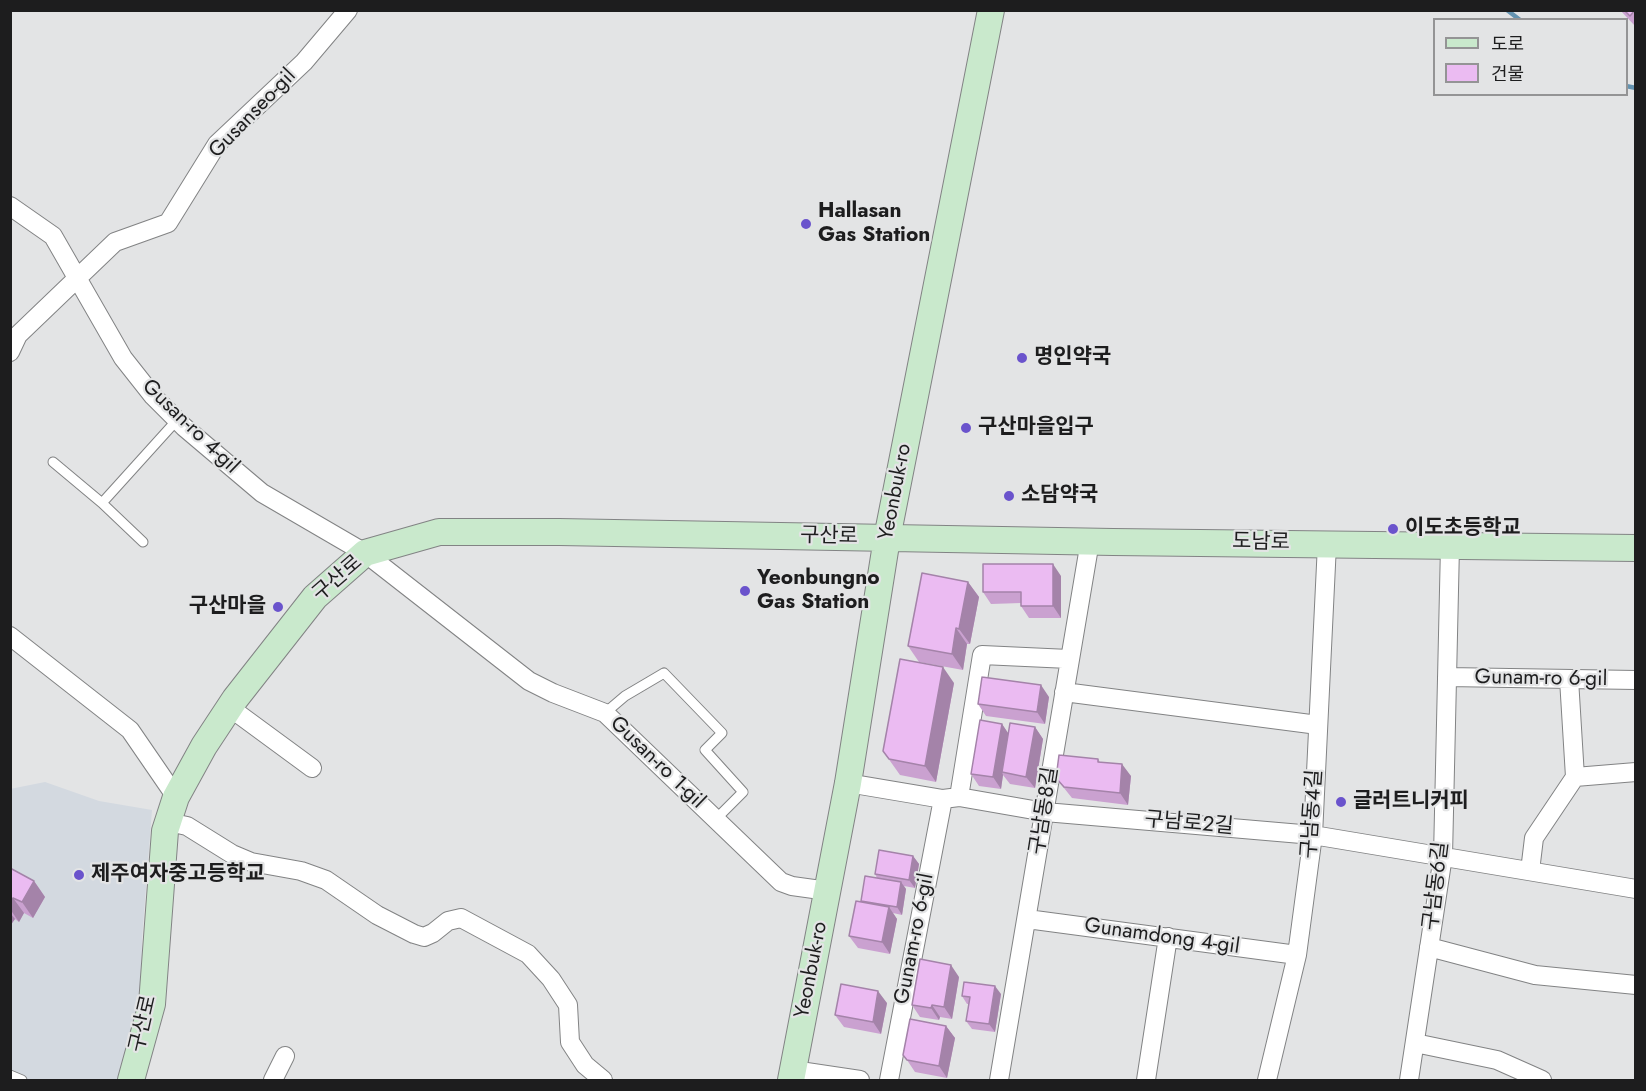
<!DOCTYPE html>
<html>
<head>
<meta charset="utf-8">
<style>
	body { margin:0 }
	#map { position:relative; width:1646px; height:1091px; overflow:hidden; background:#e3e4e5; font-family:Jost,"Noto Sans KR",sans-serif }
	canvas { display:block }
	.frame { position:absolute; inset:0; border:12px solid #1d1d1e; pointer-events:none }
	.legend { position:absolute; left:1433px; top:18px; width:195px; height:78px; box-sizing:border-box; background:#e3e4e5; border:2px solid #949495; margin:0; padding:8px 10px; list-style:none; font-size:18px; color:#1d1d1e }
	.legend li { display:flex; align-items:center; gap:12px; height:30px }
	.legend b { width:30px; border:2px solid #949495 }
</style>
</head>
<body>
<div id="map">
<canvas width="1646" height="1091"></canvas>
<div class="frame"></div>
<ul class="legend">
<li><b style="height:8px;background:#c9e9cc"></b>도로</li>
<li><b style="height:16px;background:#ebbbf2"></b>건물</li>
</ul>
</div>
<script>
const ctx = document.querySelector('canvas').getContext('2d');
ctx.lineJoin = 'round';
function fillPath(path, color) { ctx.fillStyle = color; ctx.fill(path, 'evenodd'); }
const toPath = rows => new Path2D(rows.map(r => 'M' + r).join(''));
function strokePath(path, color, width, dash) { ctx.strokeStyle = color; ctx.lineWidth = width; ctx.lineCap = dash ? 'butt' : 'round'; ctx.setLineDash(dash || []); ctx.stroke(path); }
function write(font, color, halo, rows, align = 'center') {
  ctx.font = font + ' Jost,"Noto Sans KR",sans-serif'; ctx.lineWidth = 4.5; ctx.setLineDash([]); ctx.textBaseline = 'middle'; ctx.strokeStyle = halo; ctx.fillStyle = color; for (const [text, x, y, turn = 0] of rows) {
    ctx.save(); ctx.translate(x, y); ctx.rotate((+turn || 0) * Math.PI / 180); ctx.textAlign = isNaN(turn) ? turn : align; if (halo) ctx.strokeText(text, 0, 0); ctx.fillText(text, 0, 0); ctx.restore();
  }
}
fillPath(toPath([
	[45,782,99,801,152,810,142,939,141,1000,119,1080,11,1080,10,789]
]), '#d3d9e0');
strokePath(toPath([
	[1507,10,1520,20],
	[1626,86,1636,88]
]), '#6493b0', 4.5);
const lane = toPath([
	[53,462,102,503,143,542],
	[102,503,177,420],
	[605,713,625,696,664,673,722,733,705,750,743,792,716,819],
	[10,1075,22,1080]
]);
const street = toPath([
	[10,206,53,236,123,358,153,396,184,427,262,493,365,553,529,681,553,693,605,713,781,882,792,886,828,891],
	[10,352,18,335,115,242,168,223,217,144,304,62,348,10],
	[10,636,130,730,176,797],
	[1447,677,1636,680],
	[1064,692,1318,725],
	[229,707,312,768],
	[1575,777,1636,772],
	[848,783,943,799,959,797,1045,812,1313,835,1636,889],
	[959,797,982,655,1069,659],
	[168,822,187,826,232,854,251,862,301,871,326,880,377,915,414,934,424,937,433,933,448,921,461,918,528,954,551,979,568,1005,570,1042,585,1065,603,1080],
	[1530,871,1534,838,1575,777,1569,679],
	[1027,919,1297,955],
	[1429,947,1535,975,1636,985],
	[1415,1043,1497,1060,1542,1080],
	[793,1070,860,1080],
	[273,1080,285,1056],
	[889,1080,943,799],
	[999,1080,1090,541],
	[1146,1080,1168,937],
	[1267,1080,1297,955,1313,835,1327,544],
	[1409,1080,1443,856,1450,546]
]);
const secondary = toPath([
	[131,1080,152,1004,165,831,176,797,204,746,235,699,315,597,365,553,439,532,559,532,1113,542,1636,548],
	[791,1080,848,783,887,538,991,10]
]);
strokePath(lane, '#828384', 11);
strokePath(street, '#828384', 20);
strokePath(secondary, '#828384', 28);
strokePath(lane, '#fff', 9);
strokePath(street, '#fff', 18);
strokePath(secondary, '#c9e9cc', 26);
fillPath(toPath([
	[1620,10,1635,10,1635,26],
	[1061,576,1061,618,1029,618,1021,606,1021,603,991,604,983,592],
	[968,582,979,597,970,644,967,644,963,670,919,662,908,646],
	[954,683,936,782,900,775,883,751],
	[1049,697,1045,724,986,716,978,704],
	[1002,724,1008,733,1035,727,1043,739,1035,788,1010,784,1003,775,1001,789,979,786,971,774],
	[1098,759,1100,762,1131,776,1128,805,1072,798,1056,778],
	[913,856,919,864,915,888,904,886,906,889,902,915,893,913,897,919,890,954,858,948,849,936,862,902,877,878,875,874],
	[10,868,34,881,45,897,33,918,24,913,19,922,15,919,10,926],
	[959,977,952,1019,940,1017,939,1020,920,1017,912,1005],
	[1001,994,995,1032,972,1029,966,1021,969,1004,967,1004,962,996],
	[887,1003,881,1034,844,1027,835,1015],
	[946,1026,955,1038,947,1078,915,1072,907,1060]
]), '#caa1d0');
fillPath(toPath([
	[1053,564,1061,576,1061,618,1053,606],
	[968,582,979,597,970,644,959,629],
	[956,628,967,644,963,670,952,654],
	[943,667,954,683,936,782,925,766],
	[1041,685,1049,697,1045,724,1037,712],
	[1002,724,1010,736,1002,772,1003,775,1001,789,993,777],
	[1035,727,1043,739,1035,788,1026,777],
	[1122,764,1131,776,1128,805,1120,793],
	[913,856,919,864,915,888,909,880],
	[34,881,45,897,33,918,22,902],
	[901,882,906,889,902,915,897,907],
	[13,898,24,913,19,922,10,909,10,902],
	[889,907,897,919,890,954,882,942],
	[10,913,15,919,10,926],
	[951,965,959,977,952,1019,944,1007],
	[995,986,1001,994,995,1032,989,1024],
	[878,991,887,1003,881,1034,873,1022],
	[932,1005,940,1017,939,1020,931,1008],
	[946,1026,955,1038,947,1078,939,1066]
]), '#a483a9');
const building = toPath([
	[1624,10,1635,10,1630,16,1624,10],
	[983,564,1053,564,1053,606,1021,606,1021,592,983,592,983,564],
	[922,573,968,582,959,629,956,628,952,654,908,646,922,573],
	[900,659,943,667,925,766,889,759,883,751,900,659],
	[982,677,1041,685,1037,712,978,704,982,677],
	[980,720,1002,724,993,777,971,774,980,720],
	[1010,723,1035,727,1026,777,1002,772,1010,723],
	[1059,755,1098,759,1098,762,1122,764,1120,793,1064,787,1056,778,1059,755],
	[879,850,913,856,909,880,875,874,879,850],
	[10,868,34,881,22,902,13,898,10,902,10,868],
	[865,876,901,882,897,907,861,901,865,876],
	[856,901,889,907,882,942,849,936,856,901],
	[920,959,951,965,944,1007,932,1005,931,1008,912,1005,920,959],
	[964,982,995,986,989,1024,966,1021,970,997,962,996,964,982],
	[841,984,878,991,873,1022,835,1015,841,984],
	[910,1019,946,1026,939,1066,907,1060,903,1055,910,1019]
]);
fillPath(building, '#ebbbf2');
strokePath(building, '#a483a9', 1.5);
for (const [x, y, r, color] of [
	[806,224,6,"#6a53cc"],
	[1022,358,6,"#6a53cc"],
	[966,428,6,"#6a53cc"],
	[1009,496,6,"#6a53cc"],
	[1393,529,6,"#6a53cc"],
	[745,591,6,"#6a53cc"],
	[278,607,6,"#6a53cc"],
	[1341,802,6,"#6a53cc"],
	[79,875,6,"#6a53cc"]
]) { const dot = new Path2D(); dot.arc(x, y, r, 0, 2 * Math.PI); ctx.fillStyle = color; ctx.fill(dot); strokePath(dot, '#e3e4e5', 2); }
write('21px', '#1d1d1e', '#e3e4e5', [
	["Gusanseo-gil",253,114,-46],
	["Gusan-ro 4-gil",190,427,44],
	["Yeonbuk-ro",896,492,-79],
	["구산로",829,537,1],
	["도남로",1261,543,1],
	["구산로",338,579,-41],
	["Gunam-ro 6-gil",1541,679,1],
	["Gusan-ro 1-gil",657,763,44],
	["구남동8길",1045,811,-81],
	["구남동4길",1313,814,-86],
	["구남로2길",1189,824,5],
	["구남동6길",1437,886,-83],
	["Gunamdong 4-gil",1162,937,8],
	["Gunam-ro 6-gil",915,939,-79],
	["Yeonbuk-ro",812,970,-79],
	["구산로",144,1024,-77]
]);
write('bold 21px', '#1d1d1e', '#e3e4e5', [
	["Hallasan",818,212],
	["Gas Station",818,236],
	["명인약국",1034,358],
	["구산마을입구",978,428],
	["소담약국",1021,496],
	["이도초등학교",1405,529],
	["Yeonbungno",757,579],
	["Gas Station",757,603],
	["구산마을",266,607,"right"],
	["글러트니커피",1353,802],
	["제주여자중고등학교",91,875]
], 'left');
</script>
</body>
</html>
